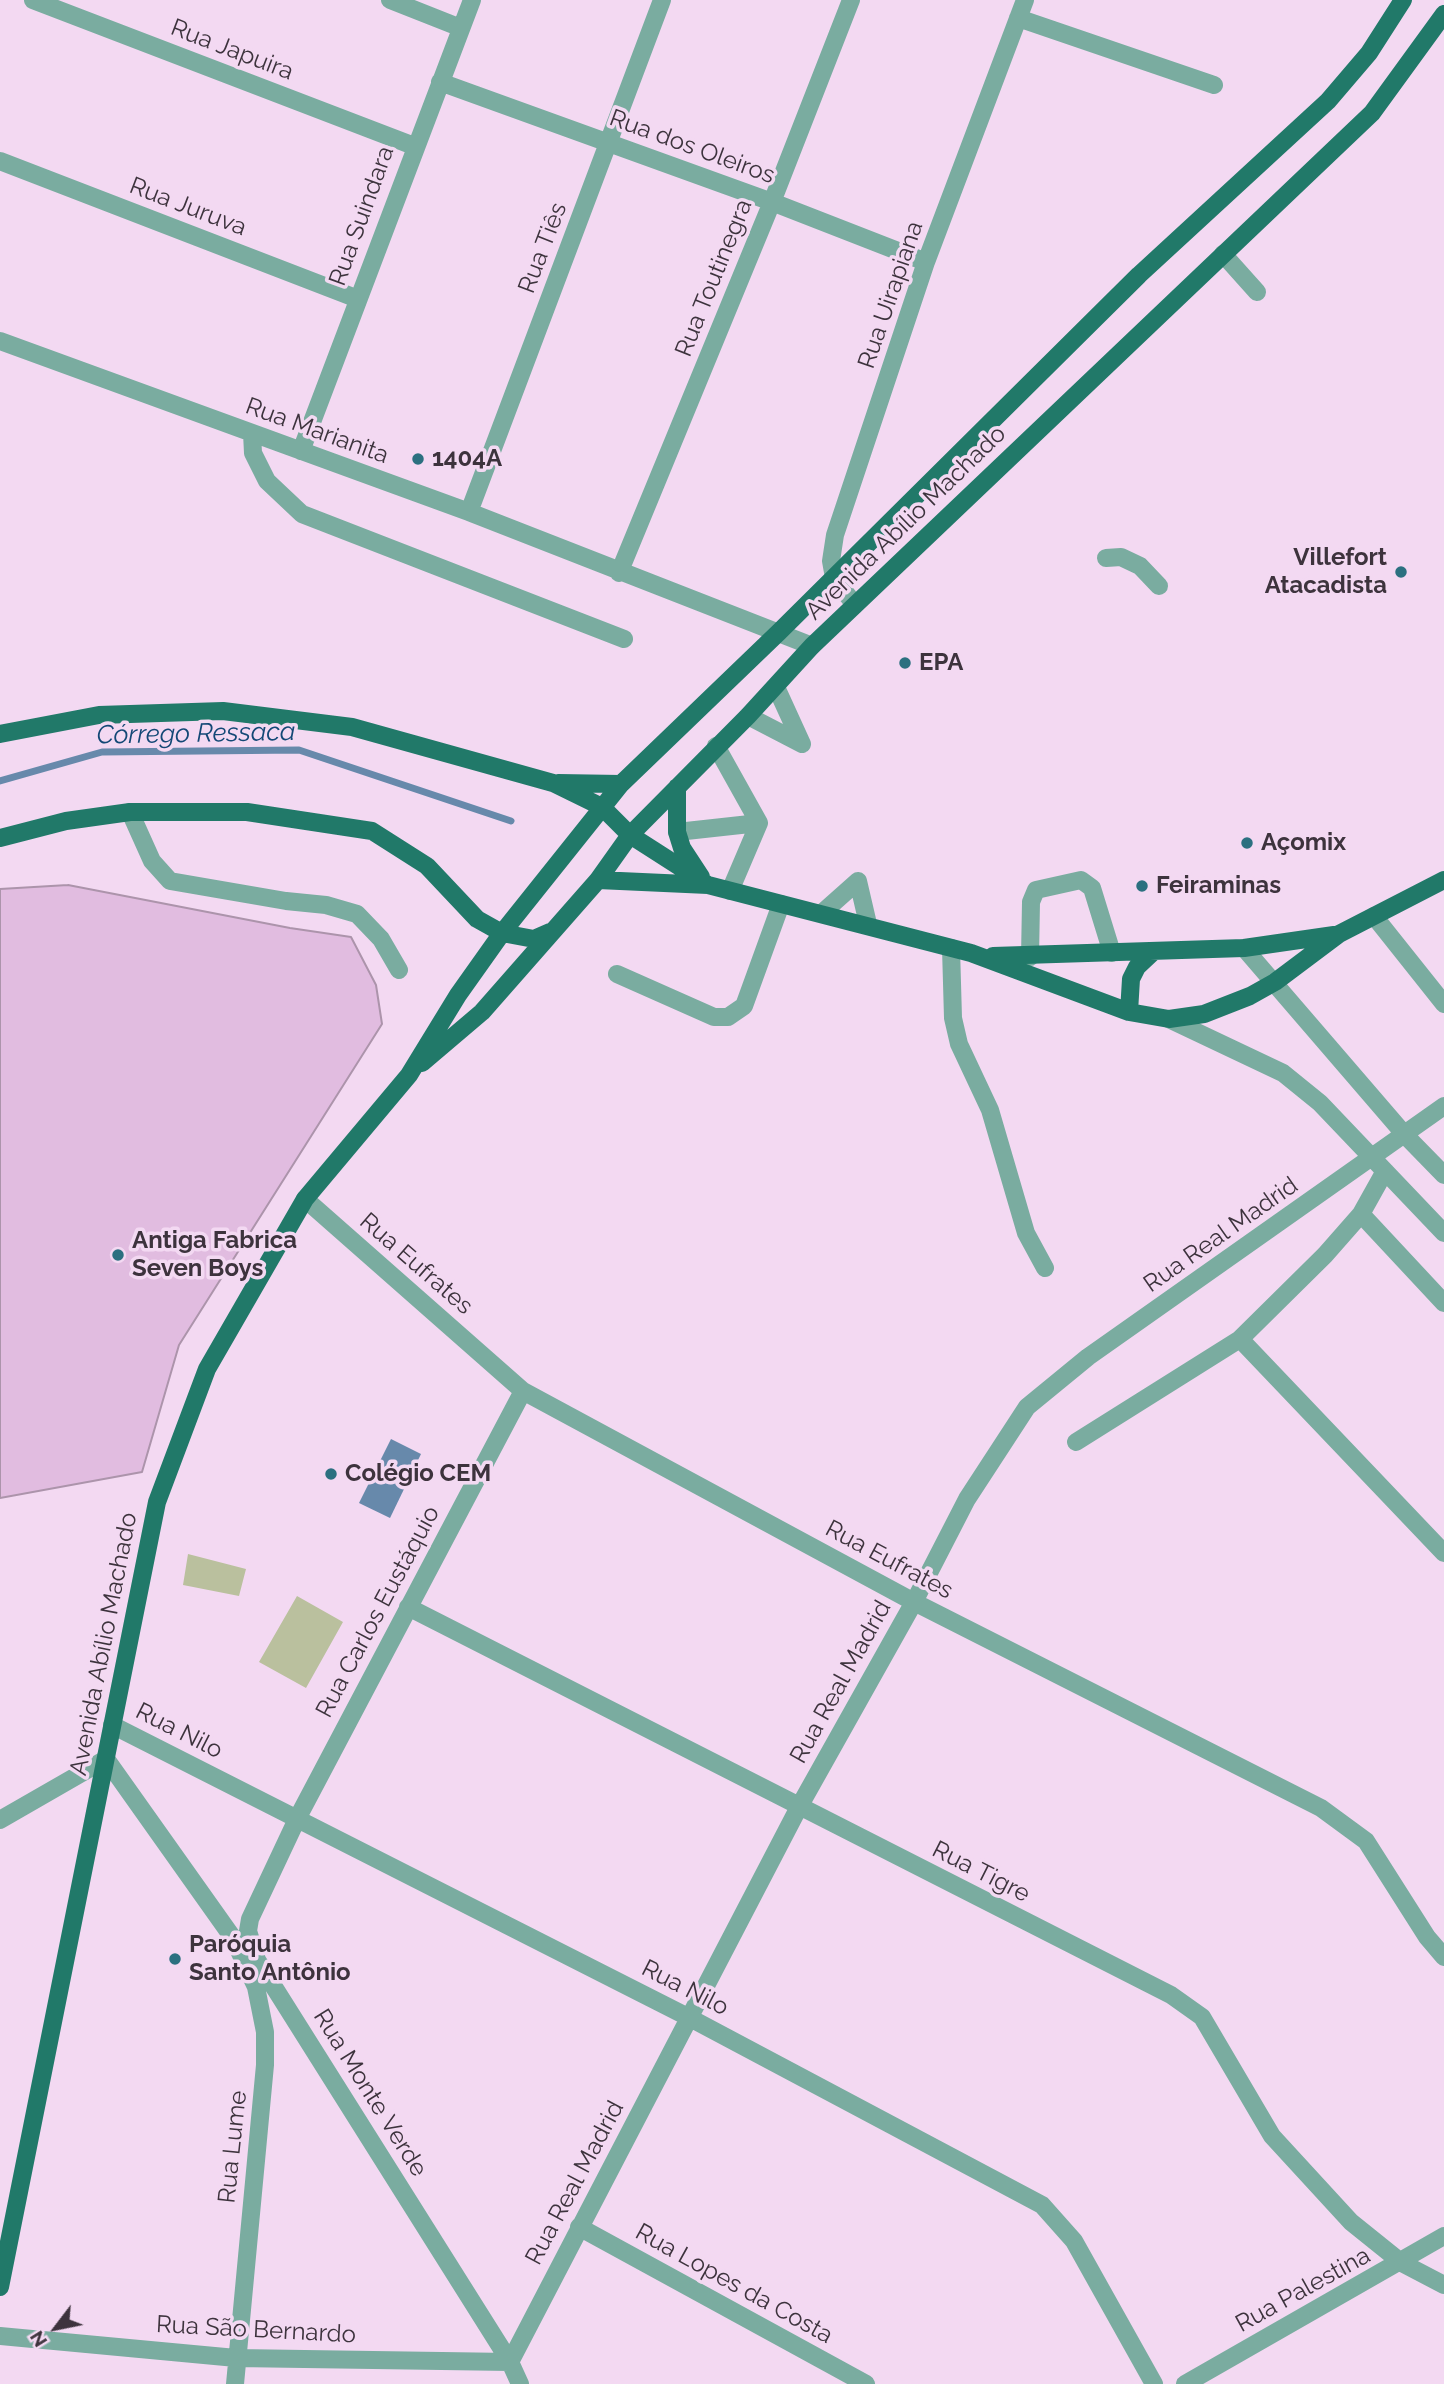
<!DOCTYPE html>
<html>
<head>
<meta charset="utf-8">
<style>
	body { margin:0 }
	#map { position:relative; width:1444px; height:2384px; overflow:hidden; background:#f3d9f2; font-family:Raleway,sans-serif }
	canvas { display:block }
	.north { position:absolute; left:21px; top:2293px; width:70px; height:70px; -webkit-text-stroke:5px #f3d9f2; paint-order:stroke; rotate:238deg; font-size:19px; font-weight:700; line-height:28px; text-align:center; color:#3d333d }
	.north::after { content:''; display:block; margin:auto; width:24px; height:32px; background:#3d333d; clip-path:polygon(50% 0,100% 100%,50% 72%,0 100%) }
</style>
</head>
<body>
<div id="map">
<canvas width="1444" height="2384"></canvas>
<div class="north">N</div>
</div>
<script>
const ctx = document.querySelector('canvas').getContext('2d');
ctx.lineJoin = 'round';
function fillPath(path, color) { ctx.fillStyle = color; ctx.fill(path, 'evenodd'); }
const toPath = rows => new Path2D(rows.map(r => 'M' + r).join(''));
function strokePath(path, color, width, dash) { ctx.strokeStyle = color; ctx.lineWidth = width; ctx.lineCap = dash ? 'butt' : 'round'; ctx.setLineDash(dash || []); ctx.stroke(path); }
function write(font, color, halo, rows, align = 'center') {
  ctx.font = font + ' Raleway,sans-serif'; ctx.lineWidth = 7; ctx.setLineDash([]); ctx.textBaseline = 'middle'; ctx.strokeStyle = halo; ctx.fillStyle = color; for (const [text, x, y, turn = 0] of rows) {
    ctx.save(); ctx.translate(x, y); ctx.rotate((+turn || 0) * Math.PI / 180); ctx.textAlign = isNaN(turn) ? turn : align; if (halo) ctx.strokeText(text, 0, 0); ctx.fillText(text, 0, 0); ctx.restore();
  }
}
fillPath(toPath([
	[188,1554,246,1569,239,1596,183,1585],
	[297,1596,343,1622,306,1688,259,1662]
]), '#bac09e');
fillPath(toPath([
	[391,1439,421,1454,390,1518,359,1503]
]), '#6789ab');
strokePath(toPath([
	[0,781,102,752,299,750,511,821]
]), '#6789ab', 7);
const building = toPath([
	[68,885,290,928,351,937,376,985,382,1024,179,1345,142,1472,0,1498,0,889,68,885]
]);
fillPath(building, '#e1bce0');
strokePath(building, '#ac94ab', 2);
strokePath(toPath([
	[33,0,414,146],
	[390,0,461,28],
	[1018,18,1214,85],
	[440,82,772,202,926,262],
	[0,161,358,299],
	[1223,254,1257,292],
	[0,341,469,512,812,646],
	[252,433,253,453,267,481,302,514,624,639],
	[301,451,472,0],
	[469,512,662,0],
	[1106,558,1121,557,1140,566,1159,586],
	[619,573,772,202,851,0],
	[855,605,834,578,831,561,835,535,926,262,1025,0],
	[776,687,802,744],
	[748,716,802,744],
	[130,812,152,861,170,881,286,901,326,905,357,914,381,939,399,970],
	[677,832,759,823,716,746],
	[730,891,759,823],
	[822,913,858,881,868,924],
	[1374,916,1444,1004],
	[951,948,953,1018,959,1044,990,1110,1026,1233,1045,1268],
	[1244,948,1405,1135,1444,1175],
	[1030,957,1031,902,1036,890,1081,880,1092,888,1112,953],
	[617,974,714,1017,728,1017,744,1006,781,904],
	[1169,1019,1283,1073,1320,1103,1444,1233],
	[1385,1171,1361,1214,1444,1303],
	[305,1199,523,1391,914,1602,1321,1808,1366,1841,1427,1937,1444,1957],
	[1240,1339,1444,1553],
	[1076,1442,1240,1339,1325,1255,1361,1214],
	[408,1607,1171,1995,1202,2017,1272,2136,1351,2222,1402,2263,1444,2285],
	[112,1725,690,2018,1042,2205,1074,2241,1154,2384],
	[0,1820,106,1759,233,1938,256,1987,265,2032,265,2065,235,2384],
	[579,2227,866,2384],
	[0,2336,236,2358,510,2362,799,1807,914,1602,967,1499,1027,1407,1088,1357,1444,1106],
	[520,2384,510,2362,257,1960,248,1931,250,1919,297,1819,523,1391],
	[1185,2384,1444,2236]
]), '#7aaca0', 18);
strokePath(toPath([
	[0,734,99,715,223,711,352,727,553,783,602,807,630,835,708,885],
	[558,783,621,784],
	[677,787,677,832,682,848,701,877],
	[0,838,66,821,130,812,247,812,372,831,427,866,477,919,502,933,534,939,550,932],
	[598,880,708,885,971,953,1129,1012,1169,1019,1204,1014,1250,996,1275,982,1339,934,1444,880],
	[993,956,1244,948,1334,935],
	[1129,1012,1131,979,1137,967,1153,952],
	[422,1063,482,1012,598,880,630,835,748,716,812,646,1372,113,1444,14],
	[0,2287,157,1502,207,1369,305,1199,409,1075,458,995,502,933,621,784,779,632,1139,275,1328,101,1369,53,1403,0]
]), '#217969', 18);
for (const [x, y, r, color] of [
	[418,459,7,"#2b7080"],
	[1401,572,7,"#2b7080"],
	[905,663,7,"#2b7080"],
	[1247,843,7,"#2b7080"],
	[1142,886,7,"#2b7080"],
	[118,1255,7,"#2b7080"],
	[331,1474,7,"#2b7080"],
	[175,1959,7,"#2b7080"]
]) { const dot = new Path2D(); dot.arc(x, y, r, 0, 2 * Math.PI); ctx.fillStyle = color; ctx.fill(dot); strokePath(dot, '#f3d9f2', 2.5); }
write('24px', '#3d333d', '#f3d9f2', [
	["Rua Japuira",232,50,21],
	["Rua dos Oleiros",692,147,20],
	["Rua Juruva",188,207,21],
	["Rua Suindara",362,216,-70],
	["Rua Tiês",543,248,-69],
	["Rua Toutinegra",714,278,-68],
	["Rua Uirapiana",891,295,-71],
	["Rua Marianita",317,431,20],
	["Avenida Abílio Machado",906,523,-44],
	["Rua Real Madrid",1221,1235,-35],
	["Rua Eufrates",416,1264,41],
	["Rua Eufrates",889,1560,28],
	["Rua Carlos Eustáquio",378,1612,-62],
	["Avenida Abílio Machado",104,1644,-79],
	["Rua Real Madrid",841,1682,-61],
	["Rua Nilo",179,1731,27],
	["Rua Tigre",981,1872,27],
	["Rua Nilo",685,1988,27],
	["Rua Monte Verde",370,2093,58],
	["Rua Lume",233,2147,-84],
	["Rua Real Madrid",575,2183,-62],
	["Rua Lopes da Costa",734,2284,29],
	["Rua Palestina",1303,2290,-29],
	["Rua São Bernardo",256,2330,3]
]);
write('bold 24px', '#3d333d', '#f3d9f2', [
	["1404A",432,459],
	["Villefort",1387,558,"right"],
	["Atacadista",1387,586,"right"],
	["EPA",919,663],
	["Açomix",1261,843],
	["Feiraminas",1156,886],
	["Antiga Fabrica",132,1241],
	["Seven Boys",132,1269],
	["Colégio CEM",345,1474],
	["Paróquia",189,1945],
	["Santo Antônio",189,1973]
], 'left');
write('italic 26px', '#134876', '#f3d9f2', [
	["Córrego Ressaca",196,734,-1]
]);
</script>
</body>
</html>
